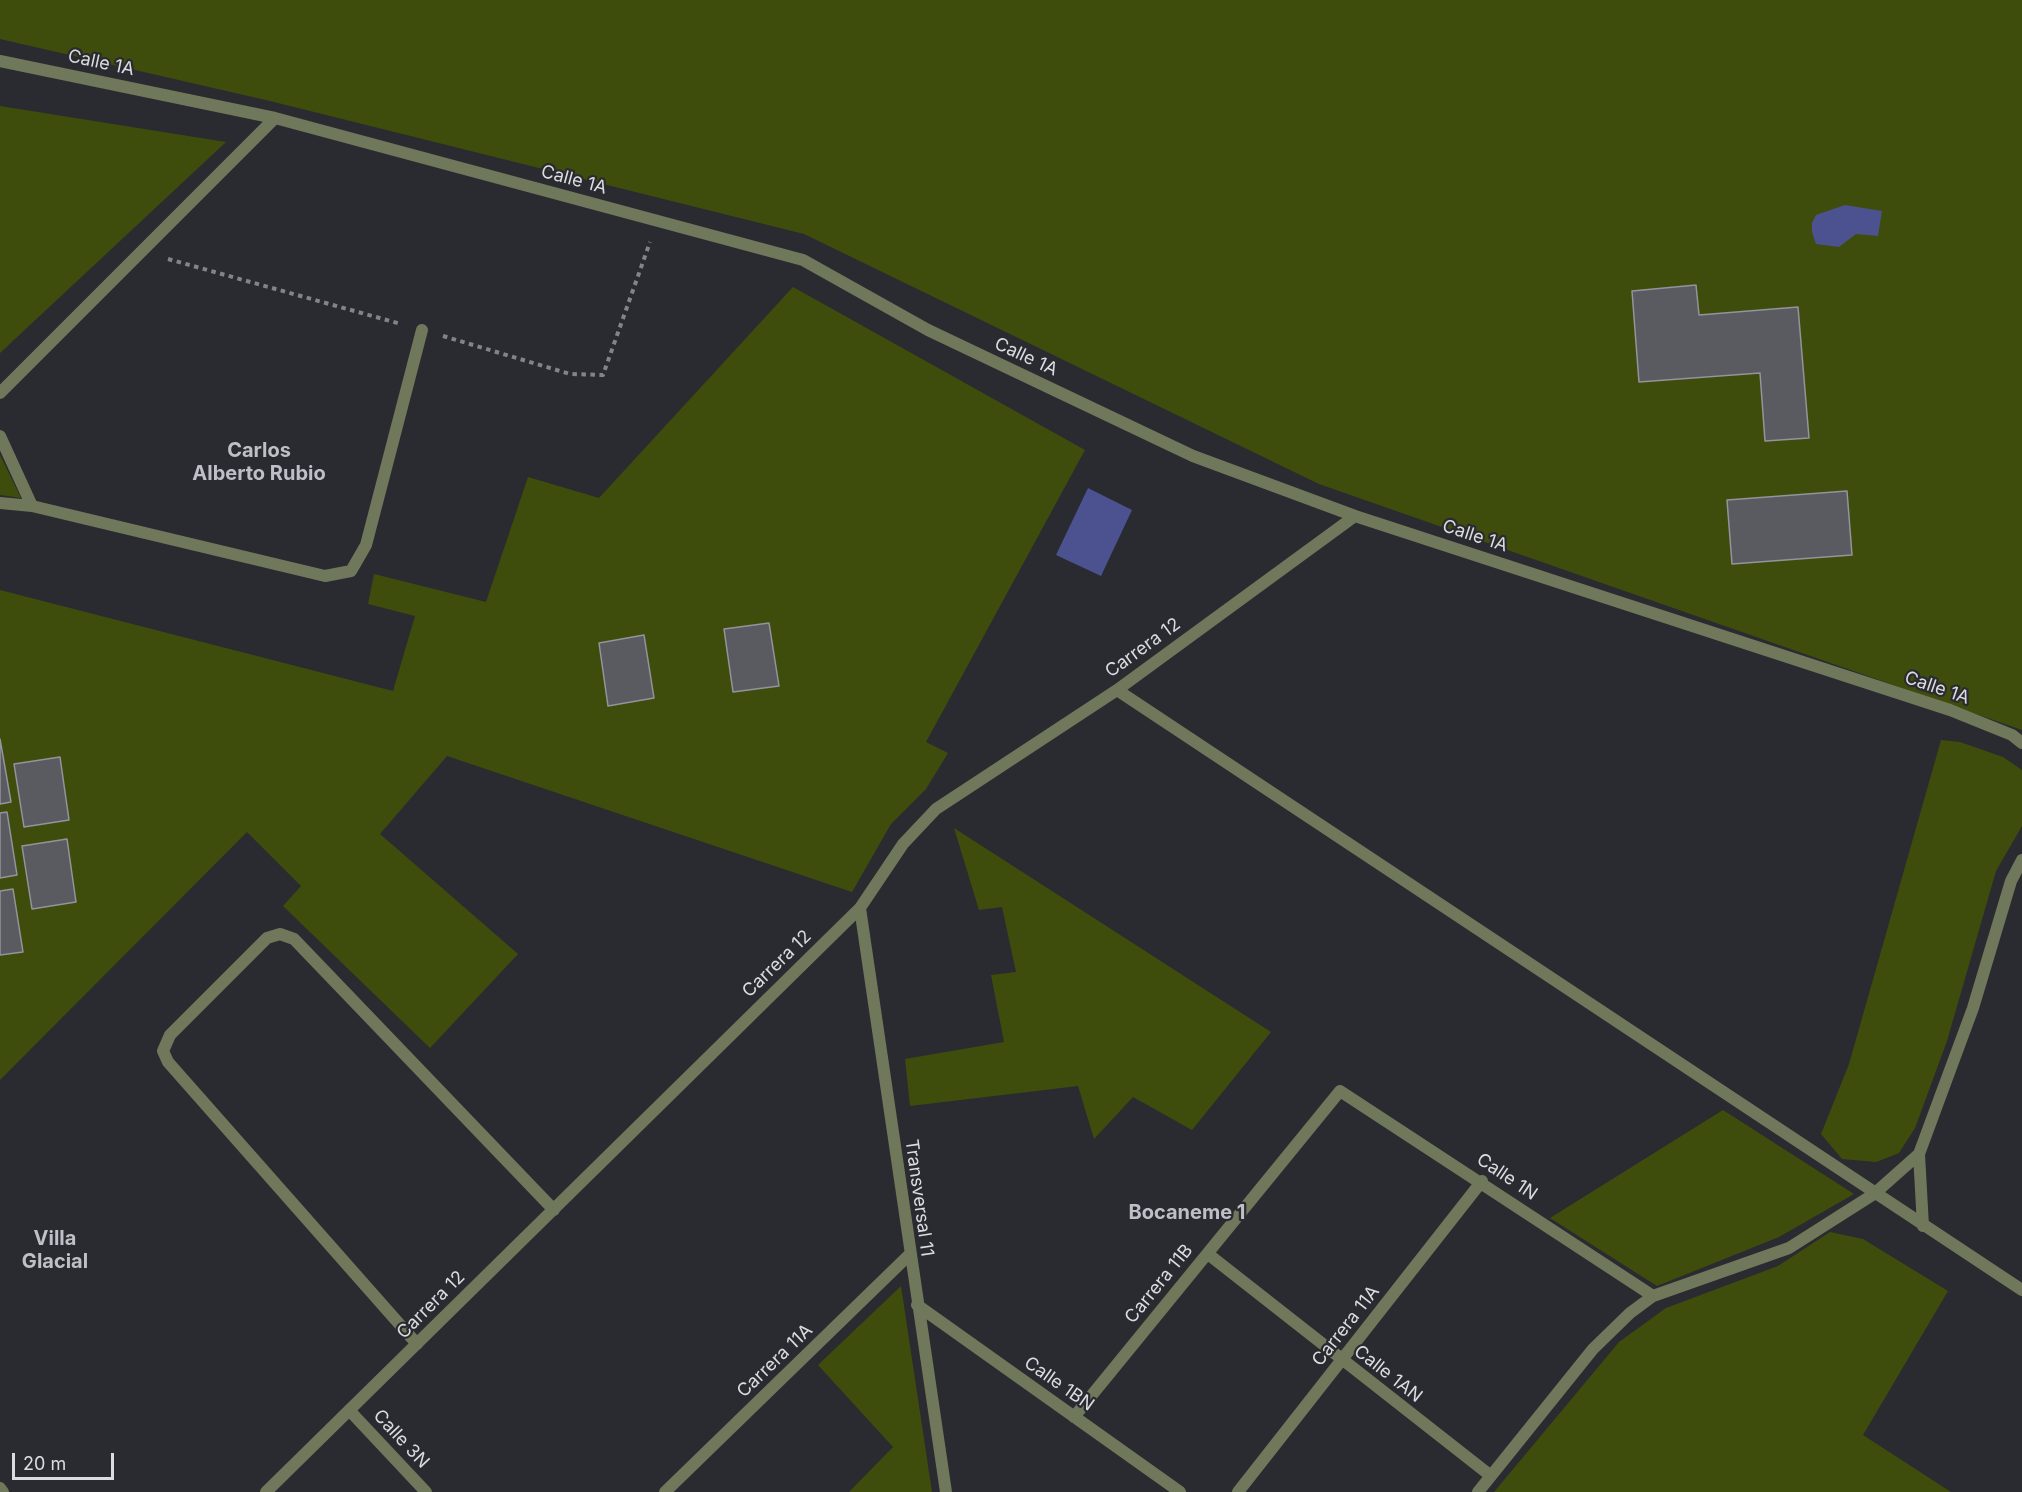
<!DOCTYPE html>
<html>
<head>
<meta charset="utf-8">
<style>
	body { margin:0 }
	#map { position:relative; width:2022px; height:1492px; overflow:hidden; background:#2a2b31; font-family:Inter,sans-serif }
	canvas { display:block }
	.scale { position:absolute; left:12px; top:1453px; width:102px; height:27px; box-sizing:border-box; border:3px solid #dbdce0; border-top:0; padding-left:8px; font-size:18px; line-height:21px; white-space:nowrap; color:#dbdce0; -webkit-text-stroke:4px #2a2b31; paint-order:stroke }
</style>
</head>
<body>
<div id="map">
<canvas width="2022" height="1492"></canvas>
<div class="scale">20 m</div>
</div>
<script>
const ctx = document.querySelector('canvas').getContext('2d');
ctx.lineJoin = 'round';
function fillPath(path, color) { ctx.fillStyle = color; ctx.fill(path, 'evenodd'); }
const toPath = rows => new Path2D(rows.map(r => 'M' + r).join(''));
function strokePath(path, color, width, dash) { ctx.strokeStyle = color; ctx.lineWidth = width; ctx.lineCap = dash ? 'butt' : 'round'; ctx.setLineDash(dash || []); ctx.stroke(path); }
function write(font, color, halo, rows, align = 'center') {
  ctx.font = font + ' Inter,sans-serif'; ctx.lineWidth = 4.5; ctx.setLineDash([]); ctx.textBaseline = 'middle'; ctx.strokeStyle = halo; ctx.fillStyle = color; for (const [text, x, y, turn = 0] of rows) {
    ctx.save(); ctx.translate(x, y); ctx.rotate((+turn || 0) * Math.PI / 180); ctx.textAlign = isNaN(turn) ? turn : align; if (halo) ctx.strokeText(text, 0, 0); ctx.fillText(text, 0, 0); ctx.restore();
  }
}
fillPath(toPath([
	[0,0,2022,0,2022,730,1319,484,804,234,270,101,0,39],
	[0,106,226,142,0,353],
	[793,287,1085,450,926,742,948,753,926,789,891,824,852,892,447,756,380,834,518,954,430,1048,283,906,301,886,247,832,0,1080,0,590,393,691,415,616,368,604,374,574,486,602,528,477,599,498],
	[0,455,21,498,0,495],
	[1941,740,1960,742,2003,757,2022,770,2022,826,1996,871,1947,1041,1915,1128,1899,1153,1876,1162,1842,1159,1821,1134,1849,1064],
	[954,828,1271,1032,1192,1130,1133,1097,1094,1139,1078,1086,910,1106,905,1059,1004,1042,991,975,1016,972,1002,907,979,910],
	[1723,1110,1854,1194,1779,1237,1657,1286,1550,1218],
	[1830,1232,1863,1239,1948,1291,1863,1435,1951,1492,1494,1492,1619,1342,1666,1308,1778,1266],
	[901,1286,932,1492,849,1492,893,1447,818,1365]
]), '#3e4d0c');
fillPath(toPath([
	[1845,205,1882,211,1878,236,1856,234,1839,247,1816,244,1812,232,1812,223,1816,215],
	[1088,488,1132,510,1101,576,1056,555]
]), '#4b528f');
const building = toPath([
	[1696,285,1699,315,1798,307,1809,438,1765,441,1760,373,1639,382,1632,291,1696,285],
	[1847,491,1852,555,1732,564,1727,500,1847,491],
	[769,623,779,686,733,692,724,629,769,623],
	[644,635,654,698,608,706,599,643,644,635],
	[0,739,11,802,0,804,0,739],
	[60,757,69,820,24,827,14,764,60,757],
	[7,812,17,875,0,878,0,813,7,812],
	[67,839,76,902,32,909,22,846,67,839],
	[13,889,23,952,0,955,0,891,13,889]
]);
fillPath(building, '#595b61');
strokePath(building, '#93949c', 1.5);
strokePath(toPath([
	[168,259,401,324],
	[443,336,570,374,603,375,650,242]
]), '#838489', 4, [4.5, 4.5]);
strokePath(toPath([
	[0,61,275,118,803,260,928,330,1193,456,1355,516,1950,710,2012,735,2022,743],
	[0,393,275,118],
	[0,436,32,506],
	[0,503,32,506,325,576,351,571,366,545,422,330],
	[1117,690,2022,1290],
	[860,908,946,1492],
	[1923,1226,1919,1154,1973,1008,2011,881,2022,860],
	[1208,1254,1491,1476],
	[917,1305,1180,1492],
	[417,1344,168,1062,163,1051,170,1035,267,938,280,934,294,939,554,1210],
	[349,1410,426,1492],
	[1074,1417,1340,1091,1653,1296],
	[0,1488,3,1492],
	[266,1492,860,908,903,844,936,809,1117,690,1355,516],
	[665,1492,909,1255],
	[1238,1492,1482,1181],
	[1478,1492,1593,1349,1630,1313,1653,1296,1789,1248,1874,1194,1919,1154]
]), '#6f785b', 12);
write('18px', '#dbdce0', '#2a2b31', [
	["Calle 1A",101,63,12],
	["Calle 1A",574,180,15],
	["Calle 1A",1026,357,25],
	["Calle 1A",1475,536,18],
	["Carrera 12",1143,648,-36],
	["Calle 1A",1937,688,19],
	["Carrera 12",777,964,-44],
	["Calle 1N",1507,1177,34],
	["Transversal 11",919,1198,82],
	["Carrera 11B",1159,1284,-51],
	["Carrera 12",431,1305,-45],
	["Carrera 11A",1346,1326,-52],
	["Carrera 11A",775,1361,-44],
	["Calle 1AN",1388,1374,38],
	["Calle 1BN",1059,1384,35],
	["Calle 3N",401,1439,47]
]);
write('bold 20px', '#bebfc7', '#2a2b31', [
	["Carlos",259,451],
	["Alberto Rubio",259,474],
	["Bocaneme 1",1187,1213],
	["Villa",55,1239],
	["Glacial",55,1262]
]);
</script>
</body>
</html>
